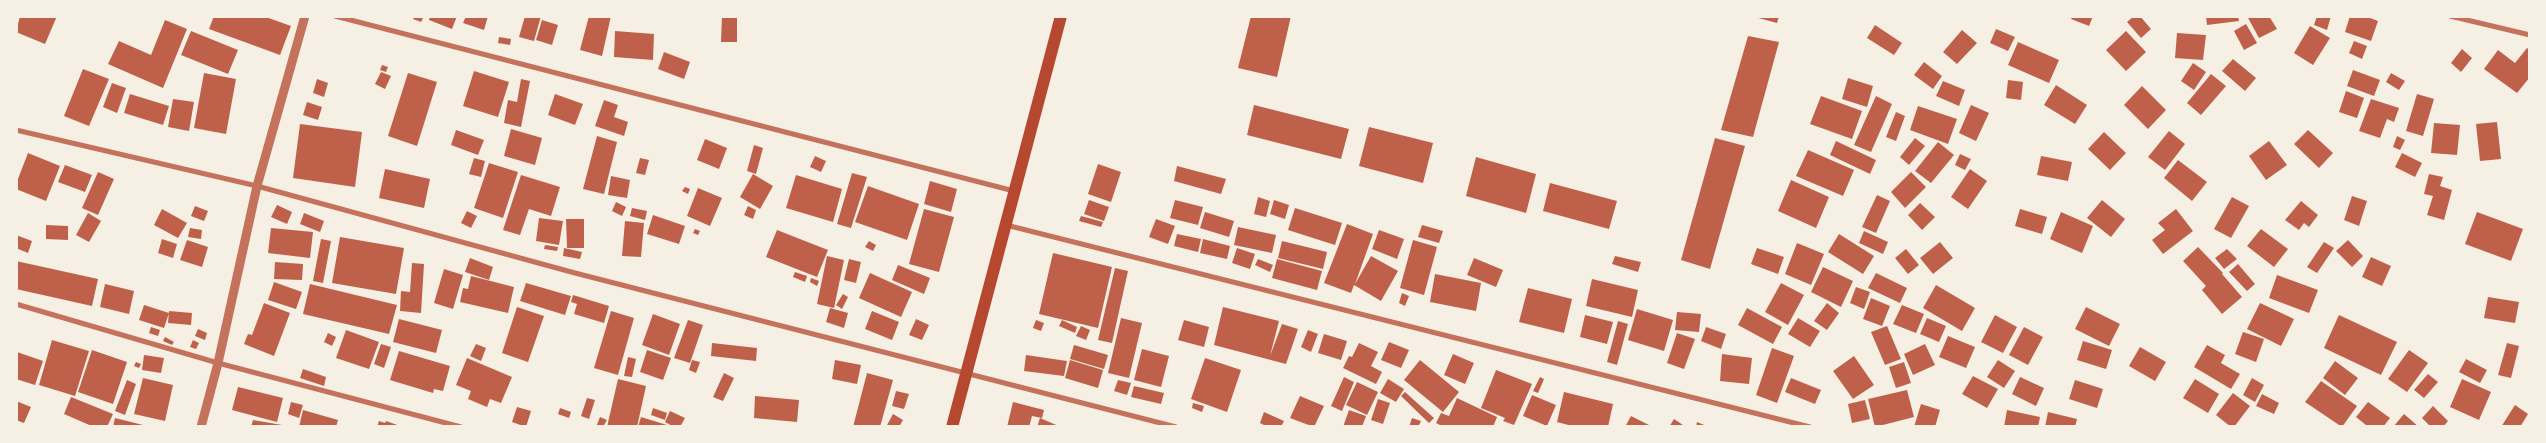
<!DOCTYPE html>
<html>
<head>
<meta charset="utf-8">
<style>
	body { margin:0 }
	#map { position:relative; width:2546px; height:443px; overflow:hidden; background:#f6efe4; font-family:"Golos Text",sans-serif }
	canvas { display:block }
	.frame { position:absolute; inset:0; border:18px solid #f6efe4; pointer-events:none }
</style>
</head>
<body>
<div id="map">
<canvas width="2546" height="443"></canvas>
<div class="frame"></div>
</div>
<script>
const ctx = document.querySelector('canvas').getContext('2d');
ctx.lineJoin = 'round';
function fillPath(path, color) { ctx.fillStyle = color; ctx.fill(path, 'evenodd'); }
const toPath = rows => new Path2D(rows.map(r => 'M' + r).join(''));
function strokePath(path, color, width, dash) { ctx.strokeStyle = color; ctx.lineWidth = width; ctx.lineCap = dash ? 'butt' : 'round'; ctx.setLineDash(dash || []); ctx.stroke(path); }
fillPath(toPath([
	[20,16,57,16,45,44,16,32],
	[214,16,263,16,291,26,280,55,209,29],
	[414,16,424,16,421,22,413,19],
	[430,16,457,16,452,29,429,20],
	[466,16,488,16,484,30,463,23],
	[525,16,541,16,534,41,519,37],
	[589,16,611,16,602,56,580,50],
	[722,16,737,16,737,42,721,42],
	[1251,16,1291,16,1277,77,1238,68],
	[1751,16,1779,16,1777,23],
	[2072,16,2093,16,2089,26,2071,19],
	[2134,16,2140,16,2151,29,2141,38,2127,22],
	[2206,16,2238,16,2239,21,2207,25],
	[2247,16,2269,16,2277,29,2259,38],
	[2317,16,2331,16,2327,30,2314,25],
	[2350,16,2365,16,2378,21,2371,41,2345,32],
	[165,20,187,29,163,88,108,64,119,41,151,55],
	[542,20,558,25,552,45,536,40],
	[2246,24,2257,43,2244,50,2234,31],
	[1875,25,1902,43,1894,55,1867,38],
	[2310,26,2330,38,2313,65,2294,53],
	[1996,29,2015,37,2008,51,1990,43],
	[1962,30,1977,43,1957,64,1943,52],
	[191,31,238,50,228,74,181,55],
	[615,31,654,34,653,60,614,57],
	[2126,31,2146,52,2126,71,2106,50],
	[2177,33,2206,35,2203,60,2175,58],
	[1748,36,1779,42,1753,137,1721,130],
	[499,37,511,39,510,45,498,43],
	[2354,41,2367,46,2362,59,2349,53],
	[2018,42,2059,60,2049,83,2008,65],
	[2527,48,2530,50,2530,77,2517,93,2484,69,2498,50,2515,63],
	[2462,49,2472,58,2461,72,2451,63],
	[664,52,690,62,684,79,658,69],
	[2233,59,2256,78,2245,91,2222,71],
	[1924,62,1942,76,1933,89,1914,75],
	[2193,63,2206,72,2194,90,2181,81],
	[382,65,388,67,386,72,380,70],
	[83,69,109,79,89,126,64,116],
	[2353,70,2380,80,2374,96,2347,86],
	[474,71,509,82,498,117,463,106],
	[381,72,391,76,385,89,375,84],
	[204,73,236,79,226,134,194,128],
	[408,73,437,82,417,146,388,136],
	[2391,73,2405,81,2399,90,2386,82],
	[2211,74,2226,86,2201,115,2187,103],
	[1848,78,1873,86,1867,107,1842,99],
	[317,79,328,83,324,97,313,93],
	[521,79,530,81,521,127,504,123,508,100,517,102],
	[2008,80,2023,82,2021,100,2006,98],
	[1943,81,1965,90,1959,106,1936,96],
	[112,83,126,88,117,113,103,107],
	[2056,85,2087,105,2075,124,2044,105],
	[2142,86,2166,110,2148,129,2124,105],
	[2346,91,2364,98,2357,118,2339,112],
	[130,94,169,106,163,125,124,113],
	[555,94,583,104,575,125,548,115],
	[2417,94,2434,99,2423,136,2406,131],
	[1821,96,1862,111,1852,139,1810,124],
	[1876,96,1892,104,1871,152,1854,145],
	[173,99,194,102,189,131,168,127],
	[2371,99,2399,108,2394,122,2387,119,2380,138,2359,131],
	[604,100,618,105,614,117,628,122,624,136,595,126],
	[307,102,322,107,318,120,303,115],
	[1254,105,1349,129,1341,159,1247,135],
	[1971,105,1989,113,1976,141,1959,133],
	[1918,106,1957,119,1948,144,1910,130],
	[1896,112,1905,116,1896,141,1886,137],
	[2497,122,2501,159,2480,161,2476,124],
	[2434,123,2460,125,2457,155,2431,153],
	[300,124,362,132,355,187,293,178],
	[1369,127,1433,143,1423,183,1359,166],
	[511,129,542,138,535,165,504,156],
	[456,130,484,140,478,155,451,145],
	[2308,130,2333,153,2319,168,2294,144],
	[2169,131,2185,144,2165,170,2148,157],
	[2104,132,2126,153,2110,170,2088,149],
	[597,136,617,142,604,194,583,189],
	[2397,136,2405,140,2400,150,2393,147],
	[1715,138,1745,146,1710,269,1681,260],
	[1915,138,1925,146,1909,165,1900,157],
	[705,139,727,148,719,169,697,160],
	[1836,141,1876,160,1870,174,1830,155],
	[2269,141,2287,165,2266,180,2249,156],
	[1938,142,1954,155,1931,183,1915,171],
	[754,145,763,148,756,174,747,171],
	[1808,150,1854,170,1843,196,1796,176],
	[28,153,60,166,46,201,16,189,16,184],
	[2402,153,2422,163,2415,177,2395,167],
	[1960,154,1971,159,1965,170,1955,165],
	[815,156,826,161,821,172,810,167],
	[2041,156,2072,162,2068,181,2037,175],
	[1476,157,1536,174,1526,213,1466,196],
	[474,158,485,161,481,177,469,174],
	[640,158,649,160,645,175,636,173],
	[2178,160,2207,182,2192,201,2164,178],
	[489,163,518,172,503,218,474,208],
	[1098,164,1121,172,1111,202,1088,194],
	[65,165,92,175,85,192,58,182],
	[1177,166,1226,179,1221,194,1174,181],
	[385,169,430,179,424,208,379,198],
	[1970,169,1987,181,1968,209,1951,197],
	[98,172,114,179,98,215,82,208],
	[1911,172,1926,187,1905,208,1891,192],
	[852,173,867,177,851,228,837,224],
	[753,174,773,186,760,209,740,197],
	[2429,174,2443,177,2440,186,2452,190,2444,220,2427,215,2433,196,2424,194],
	[521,175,560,187,551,216,529,209,520,235,503,230],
	[796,175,842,189,833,222,786,208],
	[611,176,630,180,627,198,608,195],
	[1791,180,1829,197,1816,228,1778,211],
	[930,181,957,189,951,212,924,204],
	[1550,183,1617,201,1609,229,1543,211],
	[868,186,919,204,907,240,855,222],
	[685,187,690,189,688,194,682,191],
	[698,188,722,198,710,226,687,216],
	[1877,195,1890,201,1876,233,1862,227],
	[2352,196,2367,201,2359,226,2344,220],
	[1258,197,1270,201,1266,217,1254,214],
	[2232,197,2249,206,2231,238,2214,229],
	[1089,200,1109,207,1104,221,1084,214],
	[1175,200,1203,207,1198,225,1170,218],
	[1274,200,1289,205,1285,219,1270,214],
	[2102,200,2125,219,2111,237,2087,218],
	[2301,201,2318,215,2309,227,2304,223,2299,230,2285,220],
	[616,202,626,207,622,216,612,211],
	[1920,203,1935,217,1922,230,1908,215],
	[277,205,292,212,287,224,271,217],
	[195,206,208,211,204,221,191,216],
	[748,206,756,210,753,219,744,215],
	[632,208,647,211,645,220,630,216],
	[1295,208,1342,223,1335,245,1288,230],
	[162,209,187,223,178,238,154,225],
	[924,209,954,217,939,272,909,264],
	[2020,209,2047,217,2042,234,2015,226],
	[2176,209,2193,231,2163,254,2152,240,2165,230,2158,223],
	[467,211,477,216,471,228,461,223],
	[1205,212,1234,221,1229,237,1200,228],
	[2061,212,2093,226,2082,253,2050,239],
	[2477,212,2523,229,2511,261,2465,244],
	[88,213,101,221,89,242,76,235],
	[304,213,324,221,320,232,300,224],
	[653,215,685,226,679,244,647,234],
	[1081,216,1103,222,1101,227,1079,221],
	[539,218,563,221,559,245,536,241],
	[566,219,584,219,584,248,567,248],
	[1156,219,1175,226,1168,244,1149,237],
	[625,221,644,223,641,257,622,256],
	[1347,224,1373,234,1355,284,1371,256,1398,271,1381,301,1354,285,1351,293,1324,283],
	[46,225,68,226,68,240,46,239],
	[1422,225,1443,231,1439,243,1418,237],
	[1238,227,1276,235,1272,253,1234,245],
	[190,228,202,230,201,239,188,237],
	[271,228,313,232,310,258,268,253],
	[695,229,700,231,698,235,693,233],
	[2261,229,2288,249,2274,267,2247,246],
	[777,230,828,250,817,277,766,257],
	[1379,230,1404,239,1397,259,1372,249],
	[1864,231,1888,242,1883,254,1859,243],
	[1177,234,1201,239,1198,252,1174,246],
	[1839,234,1874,256,1863,274,1828,252],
	[16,235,32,241,28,253,16,248],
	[340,237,404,248,396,294,332,283],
	[162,239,177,244,173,258,158,253],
	[321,239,331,241,323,283,313,281],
	[1203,239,1230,246,1227,259,1200,253],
	[187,240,208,247,202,267,180,260],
	[1413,240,1437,247,1424,295,1400,288],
	[2348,240,2363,256,2352,267,2336,251],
	[869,241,876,245,873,251,865,247],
	[1282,241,1327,252,1323,269,1278,258],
	[1940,242,1953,258,1933,274,1920,258],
	[2324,242,2334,248,2317,273,2307,267],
	[1797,243,1824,254,1811,285,1785,274],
	[545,245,558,247,557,251,544,249],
	[2198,247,2223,273,2222,274,2242,297,2222,314,2202,290,2206,286,2183,261],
	[564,248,582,252,580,259,563,256],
	[1237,248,1255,254,1250,269,1232,263],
	[1757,248,1784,257,1778,274,1751,264],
	[1906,249,1919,265,1908,274,1895,258],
	[2227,249,2237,259,2224,269,2215,258],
	[1053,253,1112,267,1098,328,1039,314],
	[827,256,844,260,834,308,817,304],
	[1615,256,1641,262,1638,272,1612,264],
	[2371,257,2391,266,2382,286,2362,277],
	[470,258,493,267,489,280,465,272],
	[1474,258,1503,270,1496,287,1467,275],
	[849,259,861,262,856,283,844,280],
	[1258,259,1273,265,1270,272,1255,265],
	[1277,259,1322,271,1317,290,1272,278],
	[16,261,98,279,92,306,16,289],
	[275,262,303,264,302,280,274,279],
	[412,263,424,264,421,313,400,311,401,291,410,292],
	[2238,264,2255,284,2247,291,2229,272],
	[898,265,930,278,924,294,892,280],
	[1823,267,1853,281,1841,307,1811,292],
	[1115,268,1128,271,1112,343,1098,340],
	[444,269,463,275,453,309,434,303],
	[795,272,807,276,805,282,793,277],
	[870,273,912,292,901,317,859,298],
	[1876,273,1907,288,1900,303,1868,288],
	[1435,274,1481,283,1476,311,1430,302],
	[2277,275,2318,290,2309,313,2269,298],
	[471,276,514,287,508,313,460,302,463,288,468,289],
	[811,278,819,281,817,286,810,282],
	[1592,279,1638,290,1632,317,1586,306],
	[274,282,302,292,296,309,268,300],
	[526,283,571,296,565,315,520,301],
	[1781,283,1804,295,1788,325,1765,312],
	[105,284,134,291,129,314,100,307],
	[310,284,397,305,389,334,303,314],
	[1936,285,1975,308,1962,331,1923,308],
	[1856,287,1870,292,1864,309,1850,303],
	[1528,288,1572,299,1564,333,1519,322],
	[1402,293,1409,296,1405,306,1399,303],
	[843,294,848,297,842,309,836,305],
	[573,295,609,306,604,323,574,314,577,304,571,302],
	[2488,297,2519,302,2515,323,2484,318],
	[1871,298,1890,306,1882,326,1863,319],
	[264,303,290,313,274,356,244,344,248,334,252,335],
	[1827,303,1839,313,1827,330,1814,321],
	[2260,303,2294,319,2281,346,2247,329],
	[144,305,169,313,164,328,139,320],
	[1902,305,1924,314,1916,333,1893,324],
	[517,307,544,316,528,362,502,353],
	[1223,307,1279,321,1270,356,1282,324,1298,329,1286,364,1214,345],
	[2086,307,2120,324,2109,346,2075,329],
	[830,308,848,313,844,328,826,322],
	[1747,308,1782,327,1773,344,1738,325],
	[1637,309,1673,320,1664,351,1628,340],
	[169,311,192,313,191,325,168,323],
	[611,311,634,318,618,375,594,368],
	[872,311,899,322,892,340,865,329],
	[1677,312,1701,314,1699,332,1675,330],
	[653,314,680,324,669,355,642,345],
	[1585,315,1613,322,1607,344,1580,337],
	[1995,315,2017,327,2003,353,1981,342],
	[2339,315,2397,342,2381,375,2324,348],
	[1121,318,1142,323,1129,378,1108,373],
	[1798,318,1820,331,1810,347,1788,334],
	[1927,318,1946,326,1939,342,1920,334],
	[399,319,442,330,436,353,393,342],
	[916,319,929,325,922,340,909,335],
	[688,320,703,325,690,363,674,358],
	[1036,320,1044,323,1041,331,1033,328],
	[1062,320,1077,327,1075,333,1059,326],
	[1184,320,1209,327,1204,347,1178,340],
	[1618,321,1628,324,1617,365,1607,362],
	[1081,326,1090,330,1086,340,1076,336],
	[1887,326,1901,359,1885,365,1871,332],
	[151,327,160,330,158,336,149,333],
	[1706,327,1726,334,1721,349,1701,341],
	[2024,327,2043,337,2028,365,2009,355],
	[198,329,207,333,205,340,195,336],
	[346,330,379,342,369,369,336,358],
	[1308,330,1318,334,1311,352,1301,347],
	[2243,332,2264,339,2256,362,2235,354],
	[328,333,336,337,332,346,324,342],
	[1677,333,1695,339,1684,369,1667,363],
	[1324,334,1347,341,1341,360,1318,353],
	[1948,336,1975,347,1966,368,1939,357],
	[165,337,174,342,172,345,163,341],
	[52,340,89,351,75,396,39,385],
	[193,340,199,343,196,349,190,347],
	[2083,341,2112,350,2106,369,2077,360],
	[1389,342,1409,350,1401,368,1381,360],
	[712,343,757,348,756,361,711,356],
	[1359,343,1378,352,1371,366,1382,372,1376,384,1343,368,1349,356,1352,357],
	[2507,343,2519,346,2511,378,2498,375],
	[381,344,391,347,384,368,374,364],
	[476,344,486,348,481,361,470,356],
	[1925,344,1935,365,1913,375,1904,354],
	[1074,345,1108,355,1104,369,1070,359],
	[2207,345,2225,355,2221,363,2240,374,2231,389,2194,367],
	[2140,347,2166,362,2155,381,2129,366],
	[1772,348,1794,356,1777,403,1756,395],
	[1142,349,1169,356,1161,387,1134,380],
	[92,350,127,362,113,404,78,392],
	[647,350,671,358,663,380,640,372],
	[2409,350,2428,363,2407,392,2388,379],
	[399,351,450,366,443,391,434,389,433,393,390,380],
	[17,352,43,361,35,385,16,379],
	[1453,354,1474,363,1465,384,1444,375],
	[1722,354,1752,358,1749,384,1720,381],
	[144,355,164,358,161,373,142,370],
	[1026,355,1067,361,1064,376,1024,371],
	[1854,356,1874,385,1853,399,1833,371],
	[628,357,636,359,632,377,624,376],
	[467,358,512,377,501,403,490,399,487,407,468,399,471,391,456,385],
	[1205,358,1241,370,1227,412,1191,399],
	[2466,359,2487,370,2480,383,2459,372],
	[692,360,700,362,696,373,689,370],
	[835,360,861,365,857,384,832,379],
	[1070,360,1103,370,1098,388,1065,378],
	[1420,360,1459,392,1443,412,1404,380],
	[1998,360,2015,371,2004,388,1987,377],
	[2335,361,2358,378,2345,395,2323,378],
	[136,362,141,364,139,368,134,366],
	[1904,362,1911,383,1896,388,1889,367],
	[303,369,326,377,324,386,300,378],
	[1496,370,1532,384,1514,425,1503,421,1505,418,1481,408],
	[724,373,734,378,723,401,713,397],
	[867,373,893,380,880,427,853,427],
	[2428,374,2438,382,2424,398,2414,390],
	[1973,376,1998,389,1987,408,1962,394],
	[1344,377,1354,382,1342,411,1331,406],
	[1540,377,1544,379,1538,393,1533,391],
	[2020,377,2044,388,2036,406,2012,394],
	[143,378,173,385,165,421,134,414],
	[1791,378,1821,390,1815,404,1785,392],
	[2252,378,2264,385,2255,402,2243,395],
	[618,379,646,386,637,427,607,427],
	[1388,379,1404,389,1396,402,1380,393],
	[2195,379,2219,394,2208,413,2183,398],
	[2462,379,2491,392,2479,420,2450,407],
	[127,380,136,384,125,415,115,411],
	[1118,380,1131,383,1127,395,1114,391],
	[2075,380,2103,389,2097,408,2069,399],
	[2321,381,2357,406,2342,427,2305,402],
	[1357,382,1378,392,1367,415,1346,405],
	[1134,386,1164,393,1161,404,1131,397],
	[238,387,283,398,277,422,232,410],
	[1907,390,1914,417,1875,427,1868,399],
	[896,391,909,394,904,409,892,406],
	[1405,392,1434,418,1429,423,1401,396],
	[1564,392,1613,404,1608,427,1576,427,1557,422],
	[2233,393,2250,406,2234,427,2231,427,2216,415],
	[2262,394,2279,403,2274,414,2256,406],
	[1532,395,1556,405,1547,426,1523,416],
	[755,396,799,400,797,422,754,418],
	[1300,396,1324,406,1314,427,1290,418],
	[71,397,113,414,107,427,94,427,64,414],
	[587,398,595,400,589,419,581,416],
	[1457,398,1497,417,1493,427,1444,427,1436,423,1441,413,1449,416],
	[1378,399,1390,403,1383,424,1371,420],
	[1865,400,1870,419,1852,423,1848,404],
	[16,401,31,407,24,423,16,420],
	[291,402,303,405,299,418,288,414],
	[1013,402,1044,410,1042,418,1032,416,1029,427,1007,427],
	[2368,402,2390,418,2383,427,2364,427,2366,425,2356,417],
	[1193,403,1204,406,1202,412,1192,408],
	[1921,404,1940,410,1935,427,1914,427],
	[2515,405,2528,414,2520,427,2501,427],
	[2433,406,2448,421,2443,427,2431,427,2422,418],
	[517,407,531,411,526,427,512,422],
	[560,408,571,412,569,418,558,414],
	[653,408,667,413,665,420,651,415],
	[303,410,338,420,336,427,299,427],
	[1349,410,1366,416,1362,427,1343,427],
	[2007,410,2040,417,2038,427,2004,427],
	[670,411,685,418,680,427,674,427,665,422],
	[1264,412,1284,421,1281,427,1268,427,1260,423],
	[2048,412,2077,419,2075,427,2045,427],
	[893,414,903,420,899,427,886,427],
	[2404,414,2419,427,2393,427],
	[1631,416,1653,427,1625,427],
	[600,417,607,420,603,427,596,427],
	[641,417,667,425,666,427,638,427],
	[115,418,143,425,143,427,113,427],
	[1040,418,1061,427,1037,427],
	[1412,418,1421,421,1418,427,1409,427],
	[1674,419,1686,427,1669,427],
	[253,420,288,426,288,427,251,427],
	[379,421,385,423,386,421,403,427,377,427],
	[1697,422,1709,427,1696,427]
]), '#bf614a');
strokePath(toPath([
	[335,16,1014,191],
	[2450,16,2530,35],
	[16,130,257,186,575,273,1176,427],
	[1006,225,1810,427],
	[16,304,218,363,461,427]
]), '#c5725c', 5);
strokePath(toPath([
	[201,427,218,363,257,186,305,16]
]), '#c5725c', 9);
strokePath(toPath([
	[952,427,1061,16]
]), '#b5482f', 12);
</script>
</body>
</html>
